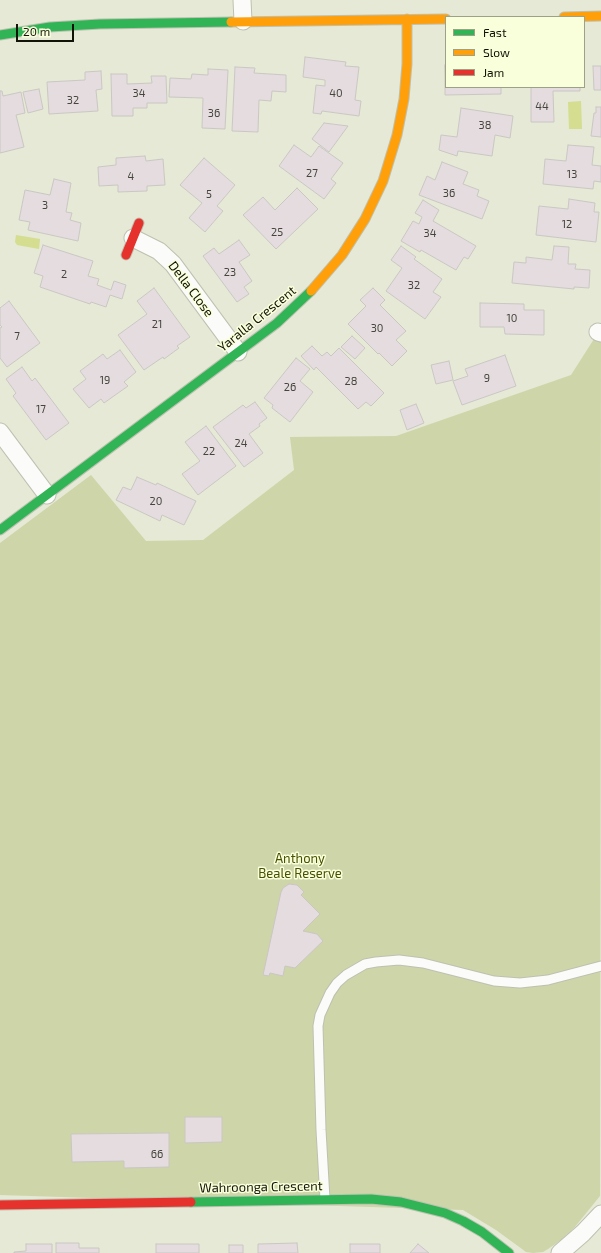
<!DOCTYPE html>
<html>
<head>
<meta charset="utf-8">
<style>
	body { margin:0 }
	#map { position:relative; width:601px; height:1253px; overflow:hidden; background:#e5e9d5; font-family:"Exo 2",sans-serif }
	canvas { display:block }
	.legend { position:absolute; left:445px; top:16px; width:140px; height:72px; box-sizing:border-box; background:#f9ffda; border:1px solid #9da186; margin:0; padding:5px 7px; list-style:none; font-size:12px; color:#121307 }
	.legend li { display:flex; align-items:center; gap:8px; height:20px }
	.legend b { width:20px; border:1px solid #9da186 }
	.scale { position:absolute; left:16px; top:24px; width:58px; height:18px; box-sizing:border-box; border:2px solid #121307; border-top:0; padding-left:5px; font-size:12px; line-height:14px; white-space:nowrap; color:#121307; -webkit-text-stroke:3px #f9ffda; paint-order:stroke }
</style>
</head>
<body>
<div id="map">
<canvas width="601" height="1253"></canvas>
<ul class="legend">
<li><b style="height:5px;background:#30b455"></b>Fast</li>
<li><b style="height:5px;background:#ff9f0a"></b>Slow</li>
<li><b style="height:5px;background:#e5322d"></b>Jam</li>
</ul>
<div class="scale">20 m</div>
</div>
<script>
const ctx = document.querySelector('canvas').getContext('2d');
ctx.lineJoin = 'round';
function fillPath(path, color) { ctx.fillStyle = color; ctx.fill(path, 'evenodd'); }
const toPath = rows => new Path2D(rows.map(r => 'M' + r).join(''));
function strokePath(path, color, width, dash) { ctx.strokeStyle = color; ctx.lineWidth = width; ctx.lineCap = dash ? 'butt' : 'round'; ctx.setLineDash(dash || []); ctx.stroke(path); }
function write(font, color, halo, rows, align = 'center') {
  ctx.font = font + ' "Exo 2",sans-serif'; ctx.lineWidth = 3; ctx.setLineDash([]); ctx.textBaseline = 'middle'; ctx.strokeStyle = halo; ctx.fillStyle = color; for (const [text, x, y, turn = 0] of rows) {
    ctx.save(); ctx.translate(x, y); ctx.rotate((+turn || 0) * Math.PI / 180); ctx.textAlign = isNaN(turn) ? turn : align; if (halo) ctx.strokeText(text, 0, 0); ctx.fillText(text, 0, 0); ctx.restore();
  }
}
fillPath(toPath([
	[594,339,601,342,600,1196,574,1228,561,1240,548,1249,543,1252,533,1253,526,1252,522,1249,496,1230,463,1210,0,1195,0,543,91,475,146,541,203,540,294,470,290,437,396,436,571,375]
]), '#ced5a9');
fillPath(toPath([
	[581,101,582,129,569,129,568,102],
	[16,235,40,239,39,249,17,245,15,242]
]), '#d4dd90');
const building = toPath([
	[305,57,346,62,345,66,359,67,355,100,361,101,359,116,322,111,321,114,313,113,316,85,325,86,325,80,303,77,305,57],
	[445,65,446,87,501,87,501,94,445,95,445,65],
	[593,66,601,66,601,90,594,90,593,66],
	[235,67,255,68,254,73,286,75,286,92,272,91,271,101,259,100,258,132,232,131,235,67],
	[208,69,228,70,225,129,202,128,203,98,169,97,170,78,191,79,192,74,208,75,208,69],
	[101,71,102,89,96,90,98,111,49,114,47,82,85,80,85,72,101,71],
	[111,74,127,74,127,84,152,83,151,76,166,76,167,103,147,103,147,108,133,108,133,116,112,116,111,74],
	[531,87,580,87,580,91,553,91,554,122,531,122,531,87],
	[39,89,43,109,28,113,23,92,39,89],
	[0,91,2,91,3,96,21,92,25,113,16,115,24,147,0,153,0,91],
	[596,107,601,107,601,137,591,136,594,113,596,113,596,107],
	[461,108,513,116,510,138,495,135,492,156,458,151,457,156,439,150,441,135,457,137,461,108],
	[324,123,348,126,329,152,312,139,324,123],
	[294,145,311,157,319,146,343,163,331,179,336,183,324,199,279,166,294,145],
	[568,145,594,147,592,165,601,166,601,182,594,181,593,189,543,184,545,159,566,161,568,145],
	[145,156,146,161,163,159,165,185,147,186,147,191,118,192,118,185,99,186,98,167,116,165,116,158,145,156],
	[204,158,235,185,217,206,223,211,205,232,189,218,202,203,180,185,204,158],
	[442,162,468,172,463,184,479,190,477,196,489,201,482,219,419,195,427,176,435,180,442,162],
	[54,179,71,183,66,212,72,213,70,220,81,223,78,241,28,230,30,222,19,220,25,190,50,195,54,179],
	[297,188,318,209,276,249,243,215,263,197,275,210,297,188],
	[569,199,595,203,594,212,599,212,596,242,536,235,539,206,568,209,569,199],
	[423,200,439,210,433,221,476,246,468,259,464,257,456,270,421,250,420,252,401,241,413,221,419,224,422,217,415,213,423,200],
	[239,240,250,255,239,262,252,281,244,287,249,294,237,302,203,256,214,248,219,254,239,240],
	[43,245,93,261,88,276,99,279,97,285,111,290,114,281,126,285,122,299,110,295,106,307,91,302,90,304,40,287,43,276,34,273,43,245],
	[401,246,416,257,414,259,442,279,433,292,441,297,425,319,386,291,402,268,391,260,401,246],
	[554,246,569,247,568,264,576,264,575,269,590,270,589,288,574,287,574,289,512,283,514,262,526,263,526,257,552,260,554,246],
	[154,288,190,337,177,346,179,348,164,359,163,357,144,370,118,335,147,314,137,301,154,288],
	[373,288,385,300,380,305,406,331,396,340,407,351,392,366,379,353,378,354,348,324,366,306,360,300,373,288],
	[9,301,40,343,7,367,0,358,0,328,2,327,0,325,0,308,9,301],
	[480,303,524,304,524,310,544,310,544,335,505,334,504,327,480,327,480,303],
	[352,336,365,348,355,359,341,347,352,336],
	[312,346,322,356,327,352,331,356,339,348,384,393,371,406,366,402,358,409,316,367,314,370,301,356,312,346],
	[120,350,136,372,124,382,128,386,104,403,101,399,89,408,73,389,86,379,80,371,103,354,107,359,120,350],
	[505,355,516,386,462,405,453,381,468,376,465,369,505,355],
	[296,358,310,369,300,381,313,392,290,422,272,408,273,405,264,398,296,358],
	[449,361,453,380,436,384,431,365,449,361],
	[22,367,32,381,35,378,69,423,46,440,13,396,16,393,6,379,22,367],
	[255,402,267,418,259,424,260,426,249,434,263,453,244,467,213,427,243,405,246,408,255,402],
	[416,404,424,423,407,430,400,410,416,404],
	[206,426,236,466,198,495,182,474,200,461,185,442,206,426],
	[137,477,156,485,157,483,196,501,184,525,162,515,160,521,116,500,123,487,131,490,137,477],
	[289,884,297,885,304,892,301,895,320,914,303,931,317,934,323,941,295,968,285,966,283,976,270,973,269,976,263,975,281,892,283,888,289,884],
	[185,1117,222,1117,222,1142,185,1143,185,1117],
	[169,1133,169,1167,124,1168,124,1161,72,1162,71,1134,169,1133],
	[56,1243,79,1243,79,1248,99,1248,99,1253,56,1253,56,1243],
	[297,1243,298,1253,258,1253,258,1244,297,1243],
	[26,1244,52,1244,52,1253,14,1253,14,1252,26,1251,26,1244],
	[156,1244,199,1244,199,1253,156,1253,156,1244],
	[350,1244,380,1244,380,1253,350,1253,350,1244],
	[418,1244,429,1253,410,1253,418,1244],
	[229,1245,243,1245,243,1253,229,1253,229,1245]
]);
fillPath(building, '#e4dcdf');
strokePath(building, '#cac7c3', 1);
const lane = toPath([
	[325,1199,321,1130,318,1026,320,1015,330,993,337,983,346,975,365,964,376,962,399,960,423,963,494,981,520,983,548,980,601,966]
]);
const street = toPath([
	[242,0,243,21],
	[133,238,159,251,173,264,238,352],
	[598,332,601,333],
	[0,432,47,495],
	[560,1253,583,1233,601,1214]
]);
const fast = toPath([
	[0,35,50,27,100,24,231,22],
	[0,530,277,323,311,291],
	[191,1202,371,1199,401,1202,445,1213,463,1221,482,1232,509,1253]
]);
const slow = toPath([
	[564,17,601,16],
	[231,22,446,19],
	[311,291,342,255,365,219,383,181,397,135,404,99,407,64,407,19]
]);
const jam = toPath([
	[126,255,139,223],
	[0,1205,191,1202]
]);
strokePath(lane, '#bec1b1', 11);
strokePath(street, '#bec1b1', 19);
strokePath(fast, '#bec1b1', 11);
strokePath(slow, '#bec1b1', 11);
strokePath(jam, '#bec1b1', 11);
strokePath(lane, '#fbfcf9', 9);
strokePath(street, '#fbfcf9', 17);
strokePath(fast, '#30b455', 9);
strokePath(slow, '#ff9f0a', 9);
strokePath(jam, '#e5322d', 9);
write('11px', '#46453d', null, [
	["34",139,93],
	["40",336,93],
	["32",73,100],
	["44",542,106],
	["36",214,113],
	["38",485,125],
	["27",312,173],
	["13",572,174],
	["4",131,176],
	["36",449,193],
	["5",209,194],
	["3",45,205],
	["12",567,224],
	["25",277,232],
	["34",430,233],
	["23",230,272],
	["2",64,274],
	["32",414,285],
	["10",512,318],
	["21",157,324],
	["30",377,328],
	["7",17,336],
	["9",487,378],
	["19",105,380],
	["28",351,381],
	["26",290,387],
	["17",41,409],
	["24",241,443],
	["22",209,451],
	["20",156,501],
	["66",157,1154]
]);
write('13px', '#121307', '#f9ffda', [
	["Della Close",191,289,53],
	["Yaralla Crescent",257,319,-39],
	["Wahroonga Crescent",261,1187,-1]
]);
write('13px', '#495000', '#f9ffda', [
	["Anthony",300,859],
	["Beale Reserve",300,874]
]);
</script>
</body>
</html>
